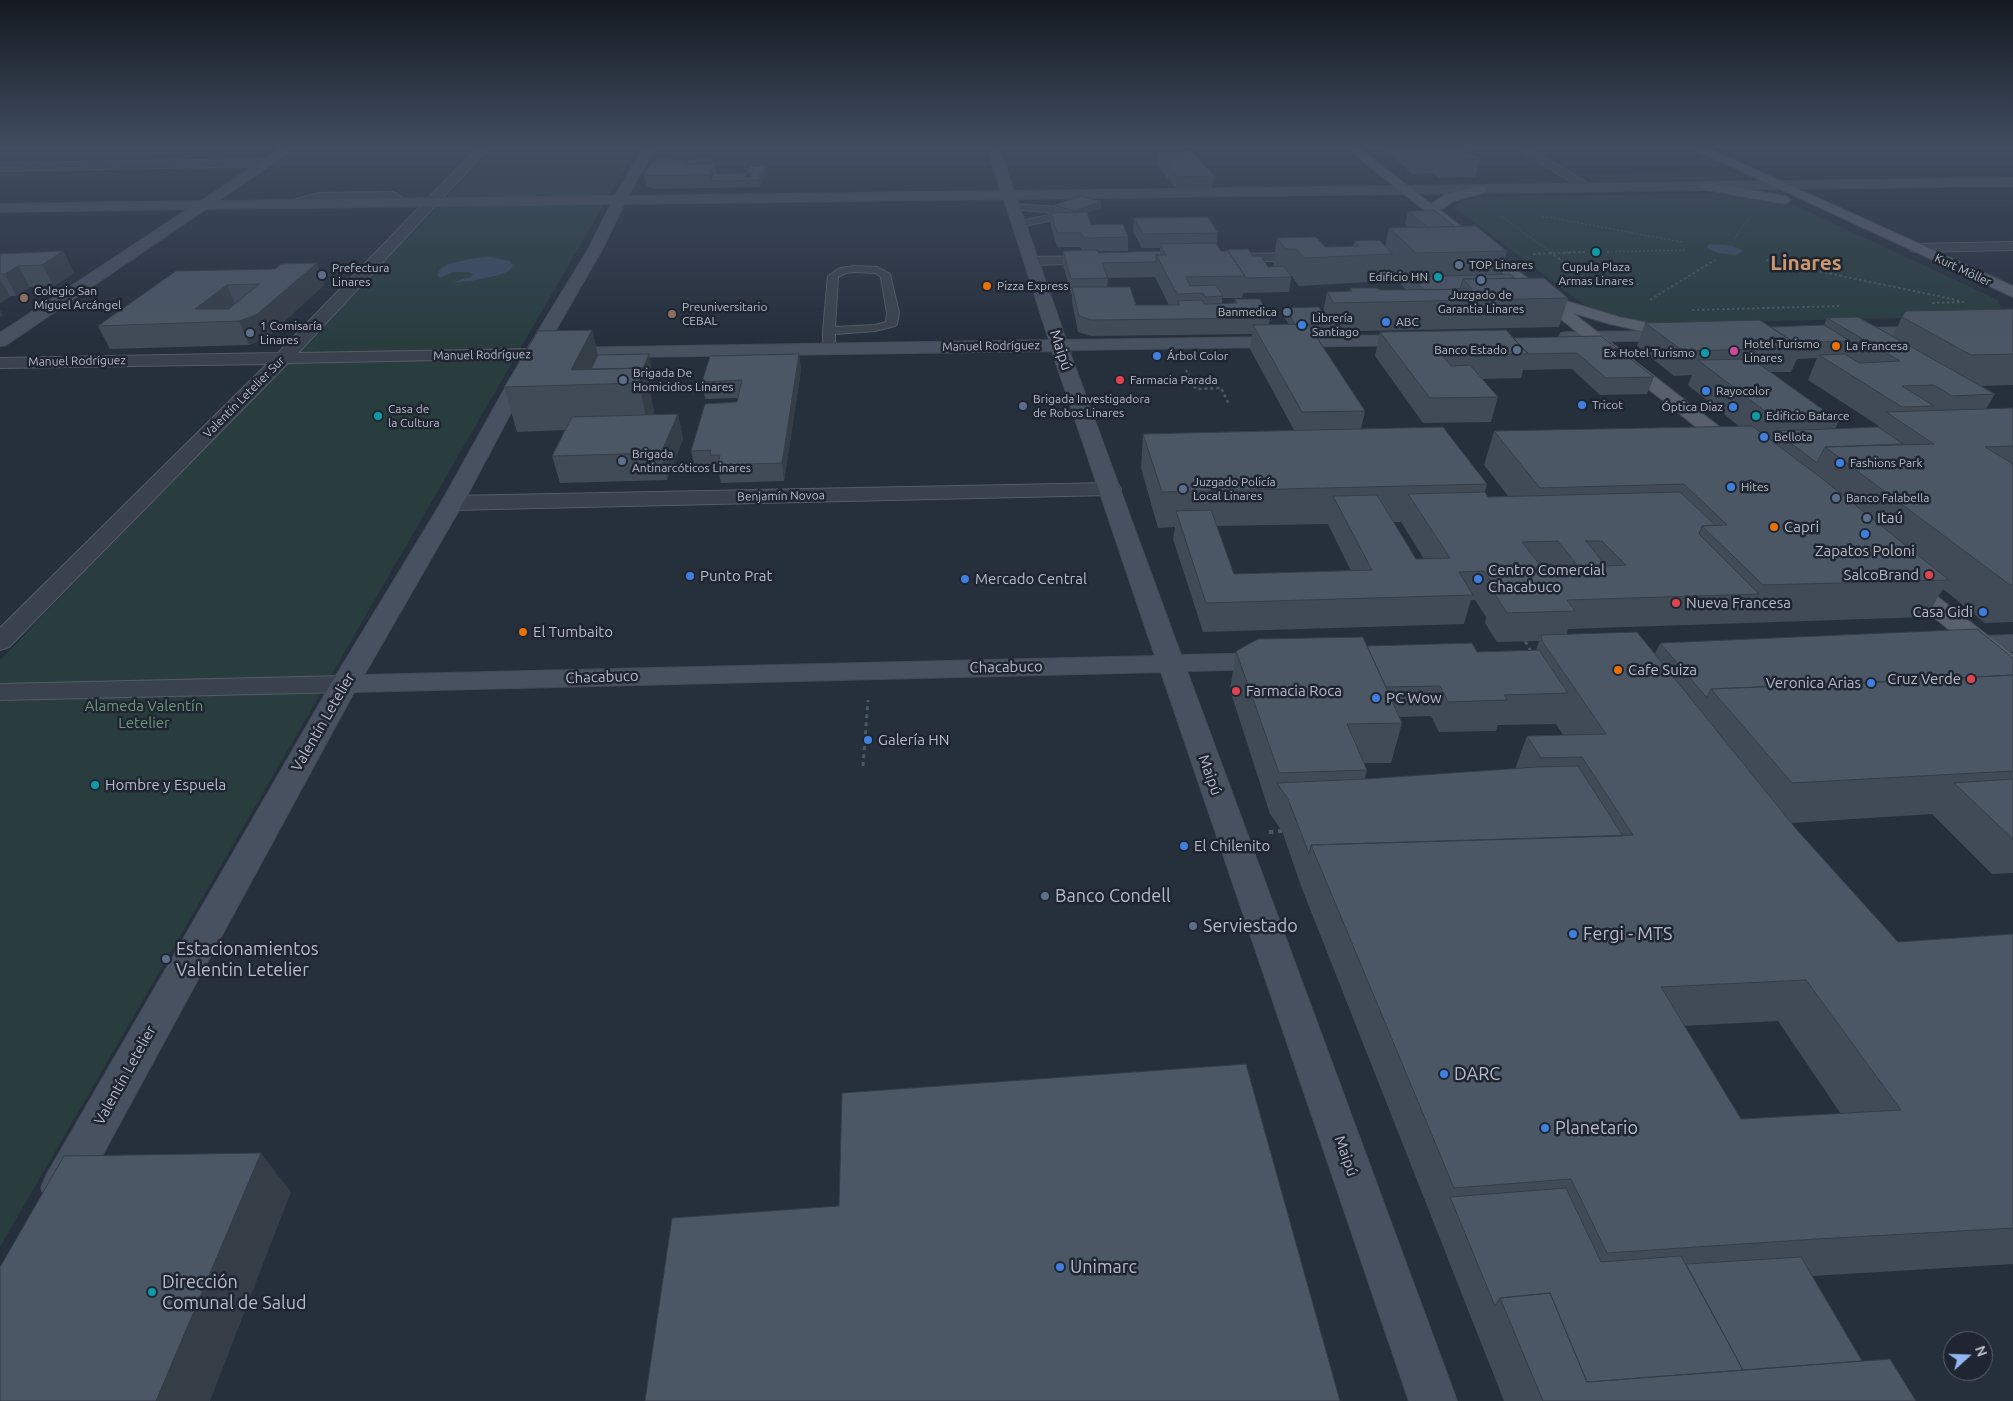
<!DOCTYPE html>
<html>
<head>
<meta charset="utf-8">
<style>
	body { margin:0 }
	#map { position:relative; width:2013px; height:1401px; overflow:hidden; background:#262f3c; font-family:Ubuntu,sans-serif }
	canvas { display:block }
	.north { position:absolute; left:1943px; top:1331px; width:50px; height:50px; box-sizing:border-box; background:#1f2632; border:1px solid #5b626e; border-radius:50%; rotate:70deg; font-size:14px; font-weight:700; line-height:20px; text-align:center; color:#b6bdc8 }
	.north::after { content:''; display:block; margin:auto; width:18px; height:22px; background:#92b6f0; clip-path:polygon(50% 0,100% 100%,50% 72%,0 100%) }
</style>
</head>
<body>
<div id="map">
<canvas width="2013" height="1401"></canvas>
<div class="north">N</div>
</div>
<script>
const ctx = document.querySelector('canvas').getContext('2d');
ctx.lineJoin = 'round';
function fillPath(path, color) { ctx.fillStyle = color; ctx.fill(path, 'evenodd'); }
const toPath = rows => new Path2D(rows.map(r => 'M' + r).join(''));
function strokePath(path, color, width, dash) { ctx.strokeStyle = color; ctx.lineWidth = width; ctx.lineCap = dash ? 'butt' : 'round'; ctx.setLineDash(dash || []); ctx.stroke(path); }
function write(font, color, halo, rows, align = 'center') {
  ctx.font = font + ' Ubuntu,sans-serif'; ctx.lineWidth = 5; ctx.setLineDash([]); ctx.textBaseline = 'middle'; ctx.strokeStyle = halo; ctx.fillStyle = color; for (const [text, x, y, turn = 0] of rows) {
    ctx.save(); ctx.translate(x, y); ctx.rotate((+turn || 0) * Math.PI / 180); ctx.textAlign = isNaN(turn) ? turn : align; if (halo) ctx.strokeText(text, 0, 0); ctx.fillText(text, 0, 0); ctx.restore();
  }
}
fillPath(toPath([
	[0,147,163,147,141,159,0,160],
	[495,147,637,147,0,1247,0,660],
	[1728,170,1744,178,1596,182,1582,174],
	[1719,193,1770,200,1801,208,1998,300,2001,308,1998,312,1981,316,1655,324,1636,321,1587,307,1454,207,1461,201,1477,197]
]), '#293d3f');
fillPath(toPath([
	[1711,244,1733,246,1744,251,1736,255,1718,253,1707,248,1708,245],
	[490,257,510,261,513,266,509,271,499,275,471,281,453,282,471,277,473,274,468,272,453,272,440,278,437,275,441,268,449,264,475,258]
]), '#3d4d64');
const lane = toPath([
	[393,192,410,202,406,205,391,198,319,199,282,207,278,204,319,193,393,192],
	[1014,204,1058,207,1062,210,1058,213,1011,209,1011,205,1014,204],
	[1064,212,1069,215,1067,217,1020,227,1015,224,1020,221,1064,212],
	[854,266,877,267,890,274,899,313,897,324,895,326,875,331,835,334,835,349,833,351,825,351,823,349,823,331,828,276,840,268,854,266],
	[854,272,875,273,881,277,887,313,886,322,875,325,835,327,838,277,846,273,854,272]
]);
const street = toPath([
	[478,147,490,147,298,353,533,349,539,350,542,354,539,358,288,363,9,647,0,650,0,628,267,364,0,368,0,358,278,353,478,147],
	[1514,147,1528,147,1596,188,1594,191,1586,191,1514,147],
	[266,159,272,163,270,166,0,171,0,163,266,159],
	[2013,242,2013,250,1916,252,1911,251,1909,248,1911,245,1916,244,2013,242],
	[1312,253,1317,254,1319,257,1317,260,1225,262,1220,261,1218,258,1220,255,1225,254,1312,253],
	[1099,256,1104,257,1106,260,1104,263,1032,265,1027,264,1025,261,1027,258,1032,257,1099,256],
	[1110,483,1118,484,1121,489,1118,494,1110,495,452,510,444,508,441,503,444,498,452,496,1110,483],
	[345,676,355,678,359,684,355,690,345,692,0,700,0,684,345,676]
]);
const secondary = toPath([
	[283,147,297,147,218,201,615,196,644,147,656,147,628,196,1001,191,987,147,999,147,1014,191,2013,178,2013,186,1017,199,1066,340,1416,335,1422,336,1424,340,1422,344,1416,345,1069,350,1181,655,1272,653,1281,655,1285,661,1281,667,1272,669,1187,671,1457,1401,1409,1401,1161,672,354,692,77,1202,62,1208,47,1202,41,1188,47,1174,331,684,441,503,524,354,589,248,611,204,206,209,6,345,0,346,0,333,188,209,0,212,0,204,201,201,283,147],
	[1004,199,1049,340,559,348,553,349,550,353,553,357,559,358,1052,351,1155,656,364,675,463,503,542,354,603,248,624,204,1004,199],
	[1931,327,1937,328,1939,332,1937,336,1849,338,1843,337,1841,333,1843,329,1849,328,1931,327],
	[1679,331,1685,332,1687,336,1685,340,1567,342,1561,341,1559,337,1561,333,1567,332,1679,331],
	[2013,635,2013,651,1962,653,1953,650,1949,645,1953,640,1962,637,2013,635]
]);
const primary = toPath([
	[1345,147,1358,147,1431,204,1444,195,1480,186,1484,187,1486,190,1484,193,1454,201,1440,210,1558,302,1563,300,1619,317,1687,331,1689,335,1687,339,1681,340,1610,324,1573,313,1744,446,1747,450,1744,454,1737,456,1730,454,1345,147],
	[1689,147,1705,147,2013,286,2013,297,1689,147],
	[1705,182,1785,196,1791,200,1785,204,1701,189,1699,186,1705,182],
	[1904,575,1912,577,2013,655,2013,676,2004,674,1896,587,1892,582,1896,577,1904,575]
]);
strokePath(lane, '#555c68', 2);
strokePath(street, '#555c68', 2);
strokePath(secondary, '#434a56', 2);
strokePath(primary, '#434a56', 2);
strokePath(toPath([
	[1501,216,1552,253],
	[1542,216,1682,242],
	[1734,239,1749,218],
	[1607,252,1685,250],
	[1554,253,1585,252]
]), '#485a5d', 1, [2, 2]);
strokePath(toPath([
	[1550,252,1595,285],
	[1607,252,1609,252],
	[1533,254,1585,252],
	[1766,260,1961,301],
	[1650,300,1715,260],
	[1932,303,1966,302],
	[1692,310,1841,306],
	[1186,370,1195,387]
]), '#485a5d', 2, [2.5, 2.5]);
strokePath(toPath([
	[1194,386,1196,389,1221,388,1229,404]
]), '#485a5d', 2.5, [3, 3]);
strokePath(toPath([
	[1525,641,1532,653],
	[863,766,868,700]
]), '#485a5d', 3, [4, 4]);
strokePath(toPath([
	[1269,832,1282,831]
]), '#485a5d', 4, [4.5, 4.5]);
fillPath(lane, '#3a424d');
fillPath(street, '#3a424d');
fillPath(secondary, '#48515f');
fillPath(primary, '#58606d');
fillPath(toPath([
	[1372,147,1461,147,1480,159,1475,177,1439,178,1432,173,1412,174,1407,170,1407,168,1385,151,1377,151],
	[1158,153,1214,176,1212,188,1176,189,1157,165],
	[673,160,715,163,716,174,766,172,760,187,654,189,647,186,644,174],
	[747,173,751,173,749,177,745,177],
	[1101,201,1101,208,1087,213,1091,225,1128,237,1128,251,1098,251,1098,253,1160,251,1160,248,1142,248,1133,232,1134,218,1218,233,1217,245,1221,251,1226,251,1226,250,1253,256,1268,267,1275,267,1273,265,1277,238,1325,247,1353,246,1354,241,1385,246,1389,228,1409,228,1405,224,1408,211,1455,227,1507,251,1501,274,1515,278,1568,298,1559,327,1313,332,1365,411,1361,429,1487,484,1485,492,1488,497,1508,496,1484,465,1494,431,1740,427,1688,385,1692,375,1674,376,1637,346,1645,323,1771,327,1824,325,1827,318,1892,337,1902,317,2013,309,2013,385,1980,386,1995,394,1986,409,2013,408,2013,622,1985,623,1943,589,1926,617,1568,629,1567,634,1655,654,1660,643,2013,658,2013,873,1992,874,1932,814,1791,823,1898,942,2013,934,2013,1264,1812,1276,1862,1361,1916,1401,1504,1401,1301,886,1282,831,1270,814,1230,690,1236,651,1367,646,1477,652,1536,650,1539,641,1497,642,1485,623,1486,617,1475,600,1471,600,1464,624,1203,632,1173,539,1175,527,1158,528,1141,468,1143,434,1294,430,1250,349,1252,334,1091,336,1078,332,1072,302,1072,294,1071,294,1063,265,1063,251,1082,250,1080,247,1057,247,1051,226,1051,213,1054,212,1054,205],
	[1389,272,1406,290,1380,290,1350,288,1350,291,1327,292,1323,313,1285,308,1283,315,1289,325,1269,325,1270,318,1235,299,1234,303,1222,304,1222,298,1242,298,1243,293,1289,292,1291,277,1290,276,1292,276,1299,286,1387,281],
	[1155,277,1169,305,1136,305,1107,287,1108,278],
	[1817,358,1808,380,1879,426,1878,427,1835,429,1839,421,1771,372,1791,372,1797,359],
	[1393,522,1401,522,1424,559,1416,559],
	[1328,524,1351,571,1234,574,1217,526],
	[1431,716,1439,732,1496,731,1498,725,1556,724,1563,735,1527,736,1515,769,1365,779,1367,770,1364,763,1391,763,1402,723,1399,717],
	[1778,1021,1841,1114,1741,1119,1684,1026],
	[63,251,74,273,54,286,30,287,16,296,10,296,0,303,0,254],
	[176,271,324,285,266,338,249,345,110,349,98,326],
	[592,330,598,355,652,370,648,381,654,412,653,414,678,414,683,439,667,480,560,483,552,456,565,430,517,432,504,387],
	[1380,332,1513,338,1601,336,1654,377,1647,394,1600,395,1572,369,1523,370,1521,378,1482,379,1498,397,1491,422,1423,423,1375,356],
	[799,354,801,370,784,481,721,483,719,473,713,473,712,469,695,469,691,451,737,402,738,398,705,399,702,382]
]), '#414b57');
fillPath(toPath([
	[673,158,674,165,684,164,686,160,687,164,710,162,711,159,712,166,711,169,688,170,688,172,686,175,685,170,655,173,654,166,673,165,672,160],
	[715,163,717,176,710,181,709,175],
	[765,166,766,172,760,187,758,174],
	[1101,201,1101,208,1075,218,1075,211],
	[63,251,74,273,54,286,42,265],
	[317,263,324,285,266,338,249,345,239,321],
	[18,266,30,287,16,296,5,274],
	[0,279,10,296,0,303],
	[227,285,236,307,218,322,195,309],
	[0,310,3,315,0,317],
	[592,330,602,372,571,370],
	[649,354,652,370,648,381,654,412,648,428,639,383,642,371],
	[799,354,801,370,784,481,782,463],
	[678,414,683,439,667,480,661,453],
	[261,1153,291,1192,210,1401,156,1401]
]), '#353d47');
const building = toPath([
	[1407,147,1461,147,1480,159,1443,160,1436,155,1416,156,1411,152,1414,152,1407,147],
	[1192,151,1214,176,1177,177,1158,153,1192,151],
	[658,158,673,158,672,160,657,160,658,158],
	[711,159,710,162,687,164,686,160,711,159],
	[653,160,686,160,684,164,715,163,709,175,651,176,644,174,653,160],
	[750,166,765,166,762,173,758,174,762,174,759,180,710,181,714,174,747,173,750,166],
	[747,173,752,173,750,177,745,177,747,173],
	[1081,196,1101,201,1075,211,1054,205,1081,196],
	[1434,210,1455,227,1427,227,1408,211,1434,210],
	[1087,212,1091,225,1123,224,1128,237,1083,238,1081,233,1057,233,1051,213,1087,212],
	[1208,217,1218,233,1143,234,1134,218,1208,217],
	[1476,226,1507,251,1416,253,1389,228,1476,226],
	[1316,237,1325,247,1359,246,1354,241,1379,240,1393,254,1304,258,1296,249,1286,249,1277,238,1316,237],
	[1216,243,1221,251,1228,251,1245,276,1186,277,1190,286,1216,285,1223,296,1205,297,1203,293,1177,294,1156,255,1166,255,1160,244,1216,243],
	[1248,249,1253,256,1261,256,1268,267,1284,266,1291,277,1245,278,1245,276,1228,251,1227,251,1226,250,1248,249],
	[1097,250,1098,253,1160,251,1162,255,1156,255,1156,262,1102,263,1108,278,1071,279,1063,251,1097,250],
	[63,251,42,265,18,266,5,274,0,274,0,254,63,251],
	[317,263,256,315,239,321,98,326,176,271,275,269,281,264,317,263],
	[259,284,229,309,195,309,227,285,259,284],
	[1510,274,1515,278,1463,279,1460,289,1424,290,1411,277,1510,274],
	[1544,278,1568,298,1334,303,1327,292,1352,291,1350,288,1377,288,1380,290,1472,289,1463,279,1544,278],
	[1072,287,1130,287,1136,305,1180,305,1177,301,1202,300,1204,304,1237,303,1235,299,1260,299,1270,318,1092,320,1079,316,1072,287],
	[1319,307,1330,324,1295,325,1285,308,1319,307],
	[2013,309,2013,354,1971,355,1902,317,1906,311,2013,309],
	[1858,317,1995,394,1952,396,1934,385,1902,386,1934,406,1902,407,1819,355,1845,354,1859,363,1900,361,1827,318,1858,317],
	[1760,320,1802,348,1683,351,1645,323,1760,320],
	[1308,324,1365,411,1302,412,1253,325,1308,324],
	[1824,325,1850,341,1795,343,1771,327,1824,325],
	[592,330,571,370,645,368,639,383,504,387,538,331,592,330],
	[1506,330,1528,354,1442,355,1451,366,1470,365,1498,397,1430,398,1380,332,1506,330],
	[1601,336,1654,377,1606,378,1577,353,1529,354,1513,338,1601,336],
	[649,354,643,368,591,369,598,355,649,354],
	[799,354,782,463,718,465,720,455,710,455,711,450,691,451,705,404,737,402,742,380,702,382,710,356,799,354],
	[1752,359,1839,421,1779,422,1698,360,1752,359],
	[2013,408,2013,446,1985,447,2013,464,2013,585,2010,585,1825,447,1934,444,1886,412,2013,408],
	[678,414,661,453,552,456,572,417,678,414],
	[1752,426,1824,480,1949,580,1763,585,1702,526,1727,525,1684,484,1540,488,1494,431,1752,426],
	[1443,427,1487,484,1162,492,1143,434,1443,427],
	[1878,427,1903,444,1825,447,1817,463,1775,431,1878,427],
	[1485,492,1488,497,1680,492,1715,525,1702,526,1699,534,1759,594,1567,600,1575,611,1507,613,1494,593,1499,593,1484,571,1459,572,1473,595,1206,603,1176,511,1211,510,1234,574,1372,570,1333,496,1377,495,1416,559,1450,558,1408,494,1485,492],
	[1558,541,1578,566,1541,566,1522,542,1558,541],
	[1586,541,1602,541,1626,565,1606,566,1586,541],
	[1977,629,2013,658,2013,675,1880,682,1711,689,1707,698,1660,643,1977,629],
	[1637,632,1797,830,1898,942,2013,934,2013,1228,1817,1239,1607,1253,1571,1179,1454,1188,1311,845,1633,835,1582,757,1541,758,1527,736,1606,734,1542,641,1541,635,1637,632],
	[1806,980,1901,1110,1741,1119,1661,987,1806,980],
	[1363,637,1402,723,1347,724,1367,770,1279,773,1236,651,1258,639,1363,637],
	[1472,643,1477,652,1539,650,1568,693,1504,695,1507,700,1448,702,1440,686,1386,687,1367,646,1472,643],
	[2013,675,2013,771,1792,783,1711,689,1880,682,2013,675],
	[1578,766,1623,836,1311,845,1309,854,1288,799,1277,783,1365,779,1537,767,1578,766],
	[2013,779,2013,839,1954,783,2013,779],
	[1246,1064,1340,1401,645,1401,672,1218,839,1206,842,1093,1246,1064],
	[261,1153,156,1401,0,1401,0,1267,64,1156,261,1153],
	[1566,1188,1601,1262,1681,1256,1743,1370,1587,1382,1550,1293,1500,1298,1495,1306,1450,1197,1566,1188],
	[1801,1257,1862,1361,1743,1370,1686,1264,1801,1257],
	[1550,1293,1587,1382,1890,1359,1916,1401,1543,1401,1500,1298,1550,1293]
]);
fillPath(building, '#4c5765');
strokePath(building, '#353d47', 1);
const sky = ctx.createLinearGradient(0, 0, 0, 343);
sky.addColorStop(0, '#151a21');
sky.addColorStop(0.43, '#414d61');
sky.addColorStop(1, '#414d6100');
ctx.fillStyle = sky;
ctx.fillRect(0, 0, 2013, 343);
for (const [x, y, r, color] of [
	[1596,252,5,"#0f9aa8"],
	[1459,265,5,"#5c6f8a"],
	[322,275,5,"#5c6f8a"],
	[1438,277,5,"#0f9aa8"],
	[1481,280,5,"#5c6f8a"],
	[987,286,5,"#e8710a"],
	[24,298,5,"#8d6e63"],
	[1287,312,5,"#5c6f8a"],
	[672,314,5,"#8d6e63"],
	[1386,322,5,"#3f7fe0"],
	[1302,325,5,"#3f7fe0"],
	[250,333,5,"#5c6f8a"],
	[1836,346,5,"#e8710a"],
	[1517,350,5,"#5c6f8a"],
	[1734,351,5,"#d1479c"],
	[1705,353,5,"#0f9aa8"],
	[1157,356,5,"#3f7fe0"],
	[623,380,5,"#5c6f8a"],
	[1120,380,5,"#e0444e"],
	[1706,391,5,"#3f7fe0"],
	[1582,405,5,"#3f7fe0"],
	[1023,406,5,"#5c6f8a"],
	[1733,407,5,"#3f7fe0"],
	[378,416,5,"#0f9aa8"],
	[1756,416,5,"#0f9aa8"],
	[1764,437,5,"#3f7fe0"],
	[622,461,5,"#5c6f8a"],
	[1840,463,5,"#3f7fe0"],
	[1731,487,5,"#3f7fe0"],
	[1183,489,5,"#5c6f8a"],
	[1836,498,5,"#5c6f8a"],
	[1867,518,5,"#5c6f8a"],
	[1774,527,5,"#e8710a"],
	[1865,534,5,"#3f7fe0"],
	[1929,575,5,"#e0444e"],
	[690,576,5,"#3f7fe0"],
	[965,579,5,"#3f7fe0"],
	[1478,579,5,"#3f7fe0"],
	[1676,603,5,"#e0444e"],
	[1983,612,5,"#3f7fe0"],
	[523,632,5,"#e8710a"],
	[1618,670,5,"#e8710a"],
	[1971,679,5,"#e0444e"],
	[1871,683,5,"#3f7fe0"],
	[1236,691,5,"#e0444e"],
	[1376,698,5,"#3f7fe0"],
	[868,740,5,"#3f7fe0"],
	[95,785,5,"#0f9aa8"],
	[1184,846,5,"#3f7fe0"],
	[1045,896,5,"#5c6f8a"],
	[1193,926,5,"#5c6f8a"],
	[1573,934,5,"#3f7fe0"],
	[166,959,5,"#5c6f8a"],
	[1444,1074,5,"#3f7fe0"],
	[1545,1128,5,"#3f7fe0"],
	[1060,1267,5,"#3f7fe0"],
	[152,1292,5,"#0f9aa8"]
]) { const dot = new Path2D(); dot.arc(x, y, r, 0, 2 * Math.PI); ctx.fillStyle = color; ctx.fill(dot); strokePath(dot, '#1f2632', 2); }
write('12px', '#b6bdc8', '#1f2632', [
	["TOP Linares",1469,265],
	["Cupula Plaza",1596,267,"center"],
	["Armas Linares",1596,281,"center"],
	["Prefectura",332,268],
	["Linares",332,282],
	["Edificio HN",1428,277,"right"],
	["Pizza Express",997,286],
	["Colegio San",34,291],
	["Miguel Arcángel",34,305],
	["Juzgado de",1481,295,"center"],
	["Garantia Linares",1481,309,"center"],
	["Preuniversitario",682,307],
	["CEBAL",682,321],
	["Banmedica",1277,312,"right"],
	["Librería",1312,318],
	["Santiago",1312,332],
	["ABC",1396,322],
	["1 Comisaría",260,326],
	["Linares",260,340],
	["Hotel Turismo",1744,344],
	["Linares",1744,358],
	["La Francesa",1846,346],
	["Banco Estado",1507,350,"right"],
	["Ex Hotel Turismo",1695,353,"right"],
	["Árbol Color",1167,356],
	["Brigada De",633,373],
	["Homicidios Linares",633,387],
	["Farmacia Parada",1130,380],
	["Rayocolor",1716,391],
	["Brigada Investigadora",1033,399],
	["de Robos Linares",1033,413],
	["Tricot",1592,405],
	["Óptica Diaz",1723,407,"right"],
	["Casa de",388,409],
	["la Cultura",388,423],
	["Edificio Batarce",1766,416],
	["Bellota",1774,437],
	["Brigada",632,454],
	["Antinarcóticos Linares",632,468],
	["Fashions Park",1850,463],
	["Juzgado Policía",1193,482],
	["Local Linares",1193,496],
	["Hites",1741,487],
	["Banco Falabella",1846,498]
], 'left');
write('12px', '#b6bdc8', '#1f2632', [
	["Kurt Möller",1963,270,25],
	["Manuel Rodríguez",991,346,-1],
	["Manuel Rodríguez",482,355,-1],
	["Manuel Rodríguez",77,361,-1],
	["Valentín Letelier Sur",244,397,-45],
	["Benjamín Novoa",781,496,-1]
]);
write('15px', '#b6bdc8', '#1f2632', [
	["Maipú",1061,350,72],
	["Chacabuco",1006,667,-1],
	["Chacabuco",602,677,-2],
	["Valentín Letelier",323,722,-60],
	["Maipú",1210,775,70],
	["Valentín Letelier",125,1075,-61],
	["Maipú",1346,1156,70]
]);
write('15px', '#b6bdc8', '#1f2632', [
	["Itaú",1877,518],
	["Capri",1784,527],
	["Zapatos Poloni",1865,551,"center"],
	["Centro Comercial",1488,570],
	["Chacabuco",1488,587],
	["SalcoBrand",1919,575,"right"],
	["Punto Prat",700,576],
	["Mercado Central",975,579],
	["Nueva Francesa",1686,603],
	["Casa Gidi",1973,612,"right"],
	["El Tumbaito",533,632],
	["Cafe Suiza",1628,670],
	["Cruz Verde",1961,679,"right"],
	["Veronica Arias",1861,683,"right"],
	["Farmacia Roca",1246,691],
	["PC Wow",1386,698],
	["Galería HN",878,740],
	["Hombre y Espuela",105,785],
	["El Chilenito",1194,846]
], 'left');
write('15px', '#6f9778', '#1f2632', [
	["Alameda Valentín",144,706],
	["Letelier",144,723]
]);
write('18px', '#b6bdc8', '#1f2632', [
	["Banco Condell",1055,896],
	["Serviestado",1203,926],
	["Fergi - MTS",1583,934],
	["Estacionamientos",176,949],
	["Valentin Letelier",176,970],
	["DARC",1454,1074],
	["Planetario",1555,1128],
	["Unimarc",1070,1267],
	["Dirección",162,1282],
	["Comunal de Salud",162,1303]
], 'left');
write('bold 21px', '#cd976c', '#1f2632', [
	["Linares",1806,263]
]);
</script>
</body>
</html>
